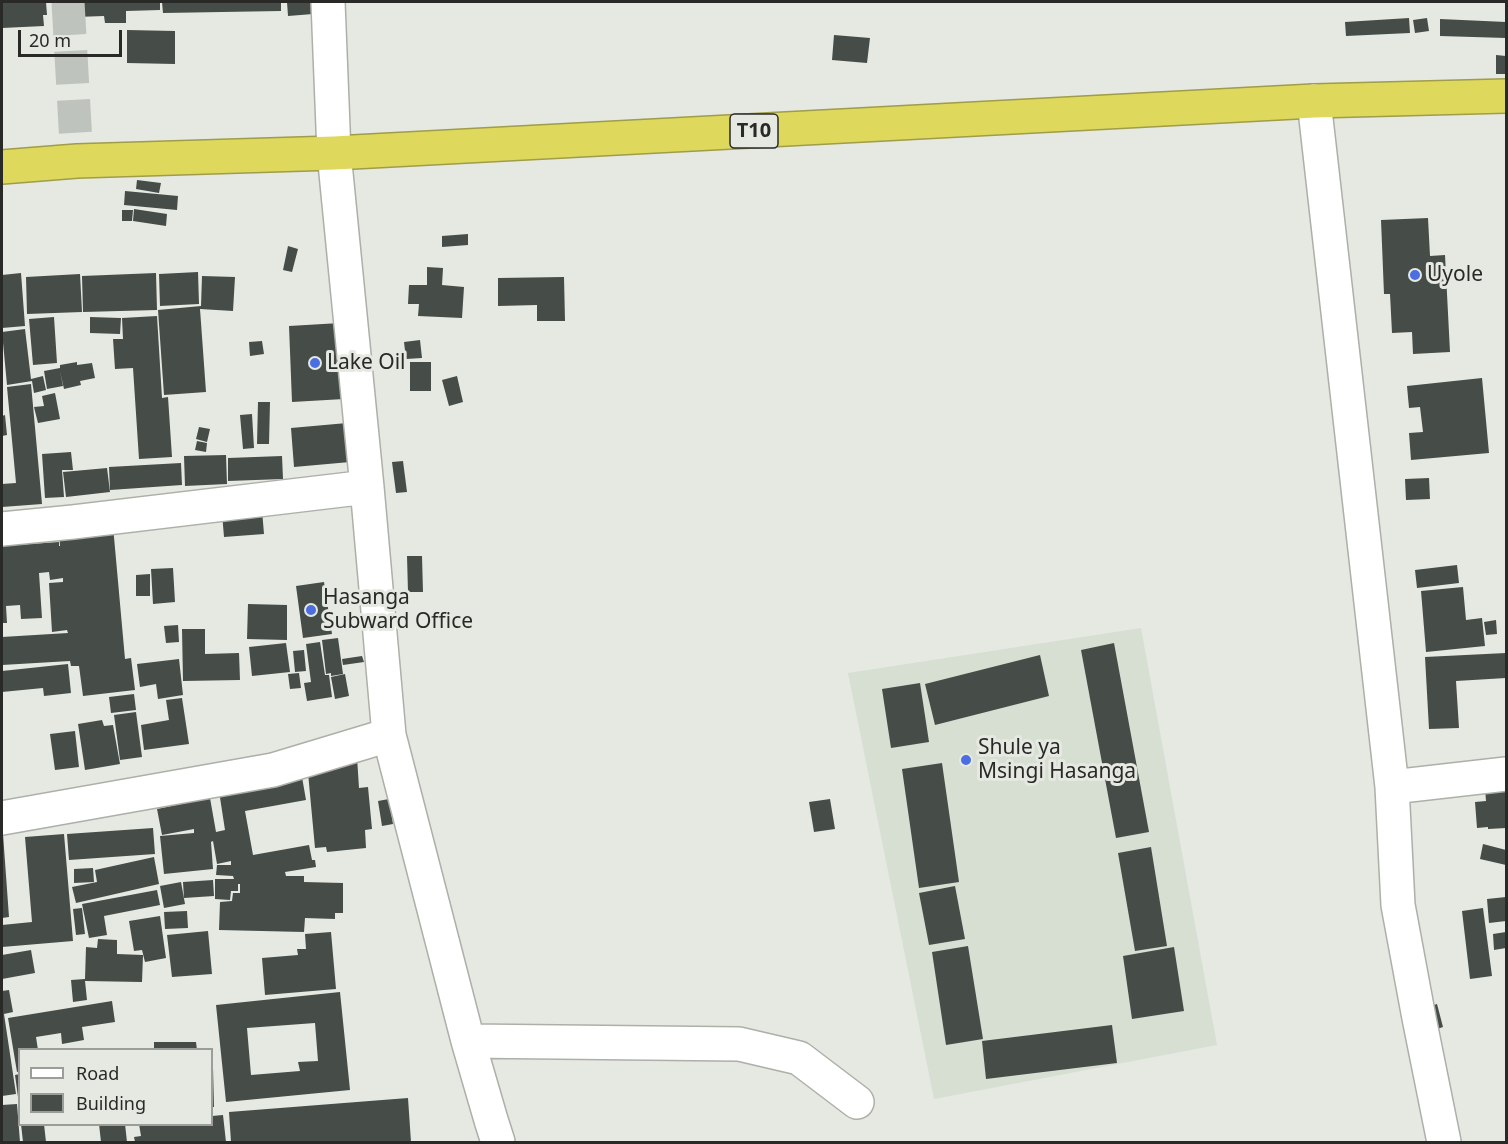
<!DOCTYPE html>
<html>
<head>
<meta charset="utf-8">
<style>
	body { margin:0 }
	#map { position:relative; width:1508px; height:1144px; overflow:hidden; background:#e5e9e2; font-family:"Noto Sans",sans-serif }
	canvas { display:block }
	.frame { position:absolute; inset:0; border:3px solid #292a28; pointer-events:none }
	.legend { position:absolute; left:18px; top:1048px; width:195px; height:78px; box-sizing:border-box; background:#e5e9e2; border:2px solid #9a9d98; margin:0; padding:8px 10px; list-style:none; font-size:18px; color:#292a28 }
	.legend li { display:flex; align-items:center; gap:12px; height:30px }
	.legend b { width:30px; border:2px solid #9a9d98 }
	.scale { position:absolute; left:18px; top:30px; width:104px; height:27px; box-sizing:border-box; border:3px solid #292a28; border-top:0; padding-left:8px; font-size:18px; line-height:21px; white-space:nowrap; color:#292a28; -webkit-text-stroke:4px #e5e9e2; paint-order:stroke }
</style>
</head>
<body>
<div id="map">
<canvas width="1508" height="1144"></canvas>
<div class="frame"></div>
<ul class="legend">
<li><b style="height:8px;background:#fff"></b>Road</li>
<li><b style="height:16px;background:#464c48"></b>Building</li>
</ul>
<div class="scale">20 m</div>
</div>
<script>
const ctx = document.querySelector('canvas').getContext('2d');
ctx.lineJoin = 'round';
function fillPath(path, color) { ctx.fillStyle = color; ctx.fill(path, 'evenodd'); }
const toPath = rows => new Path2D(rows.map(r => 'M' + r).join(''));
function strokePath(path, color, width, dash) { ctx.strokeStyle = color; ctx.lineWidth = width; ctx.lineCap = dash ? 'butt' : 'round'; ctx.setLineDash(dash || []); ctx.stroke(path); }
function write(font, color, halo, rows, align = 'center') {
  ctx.font = font + ' "Noto Sans",sans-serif'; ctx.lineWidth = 6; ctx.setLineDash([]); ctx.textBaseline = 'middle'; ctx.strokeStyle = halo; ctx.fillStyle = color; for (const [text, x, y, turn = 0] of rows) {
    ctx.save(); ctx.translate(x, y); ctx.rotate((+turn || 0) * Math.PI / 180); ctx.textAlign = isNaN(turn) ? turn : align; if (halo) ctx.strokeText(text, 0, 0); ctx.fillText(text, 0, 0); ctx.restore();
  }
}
fillPath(toPath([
	[1141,628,1217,1045,934,1099,848,673]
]), '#d6dfd2');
fillPath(toPath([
	[2,2,46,2,47,15,43,15,44,26,2,28,2,20,3,20],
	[75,2,160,2,160,10,126,11,126,23,105,23,104,16,76,17],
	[162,2,281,2,281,11,163,13],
	[287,2,313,2,313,14,288,16],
	[1409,18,1410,33,1346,36,1345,22],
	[1427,18,1429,31,1415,33,1413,20],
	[1440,19,1506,22,1506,38,1440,36],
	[127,30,175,31,175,64,127,63],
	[834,35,870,38,867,63,832,60],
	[1496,55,1506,56,1506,74,1496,74],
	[137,180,161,183,159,193,136,189],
	[125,191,178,196,177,210,124,205],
	[134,209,167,214,166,226,133,221],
	[122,210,133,210,132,221,122,221],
	[1428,218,1430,256,1445,255,1450,352,1413,354,1412,332,1392,333,1390,294,1384,294,1381,220],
	[468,234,468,245,442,247,442,236],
	[288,246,298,249,292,272,283,270],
	[427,267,443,268,442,285,464,287,462,318,418,316,419,304,408,304,409,285,427,285],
	[198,272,199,304,160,306,159,274],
	[21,273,25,326,2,328,2,275],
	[156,273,157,310,83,312,82,276],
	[80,274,82,312,27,314,26,277],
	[202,276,235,277,233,311,200,309,206,392,164,395,158,310,201,306],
	[564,277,565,321,537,321,537,305,498,306,498,278],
	[157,316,162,398,168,397,172,457,139,459,133,368,115,369,113,339,123,339,122,318],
	[54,317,57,363,33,365,29,319],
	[90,317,121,318,120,334,90,333],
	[340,323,344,399,292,402,289,326],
	[25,329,31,379,43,376,46,390,34,393,32,381,7,385,2,332],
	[420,340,422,358,406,359,404,342],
	[262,341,264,354,250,356,249,342],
	[77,362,77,365,92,363,95,378,80,381,81,385,64,389,60,371,63,386,47,389,44,371,60,368,60,365],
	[410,362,431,362,431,391,410,391],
	[457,376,463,402,449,406,442,380],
	[1482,378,1489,453,1411,460,1409,433,1423,432,1420,407,1409,408,1407,386],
	[31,384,42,504,2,507,2,484,16,483,7,387],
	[55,393,60,419,38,423,34,407,44,406,42,396],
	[258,402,270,402,269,444,257,444],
	[252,414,254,448,243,449,240,415],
	[5,415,7,435,2,436,2,416],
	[347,423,350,462,294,467,291,428],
	[199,427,210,429,207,442,196,439],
	[197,441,207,443,206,452,195,450],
	[71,452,73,470,62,470,64,497,45,498,42,454],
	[226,455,227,484,185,486,184,456],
	[282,456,283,479,228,481,228,458],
	[403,461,407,492,396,493,392,462],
	[181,463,182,485,110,490,109,467],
	[107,468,110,492,66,497,63,472],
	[1429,478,1430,499,1406,500,1405,479],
	[262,510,264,534,224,537,222,513],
	[113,526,125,659,131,658,135,690,83,696,79,666,71,666,70,661,2,665,2,637,68,633,67,630,52,632,49,583,63,582,63,578,50,580,49,572,39,573,42,618,21,619,20,605,6,606,7,623,2,623,2,546,59,542,59,546,60,546,59,531],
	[407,556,422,556,423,592,408,592],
	[1457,565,1459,583,1417,588,1415,570],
	[173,568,175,602,153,604,151,569],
	[150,574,150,596,136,596,136,575],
	[324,582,332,634,303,638,296,586],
	[1463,587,1466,620,1482,618,1485,646,1426,652,1421,591],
	[248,604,287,605,287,640,247,639],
	[1496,620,1497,634,1486,635,1484,622],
	[178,625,179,642,166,643,164,626],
	[182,629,205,629,205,654,239,653,240,680,183,681],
	[338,638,343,674,331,676,331,673,326,674,322,640],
	[320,642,325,675,329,675,332,697,307,701,304,683,311,682,306,644],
	[286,643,290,672,252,676,249,647],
	[1114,643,1149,832,1116,838,1081,650],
	[304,650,306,671,295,672,293,651],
	[1506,653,1506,678,1456,681,1459,728,1429,729,1425,657],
	[1040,655,1049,696,935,725,925,684],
	[362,656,364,662,343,665,342,659],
	[179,659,183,695,158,699,156,684,140,687,137,664],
	[68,664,71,693,44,696,43,688,2,692,2,671],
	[299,673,301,688,290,689,288,674],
	[345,674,349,696,335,699,331,677],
	[920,683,929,742,891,748,882,689],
	[134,694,136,710,111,713,109,697],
	[182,698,189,744,144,750,141,725,169,720,166,700],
	[136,712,142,757,120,760,114,715],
	[102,720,104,726,113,725,120,764,85,770,78,724],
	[75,731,79,767,55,770,50,734],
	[357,757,359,788,368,787,372,829,365,830,366,848,327,852,326,847,315,848,307,762],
	[942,763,959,882,919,888,902,769],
	[302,777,306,800,245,811,253,855,309,845,312,860,315,860,316,867,285,872,286,876,304,876,304,882,343,883,343,913,335,913,335,919,305,918,304,932,219,930,220,902,232,901,233,893,240,893,240,884,238,884,238,891,231,891,230,900,215,899,215,879,234,879,233,876,216,875,217,865,231,865,231,861,217,864,213,841,211,842,213,869,164,874,160,836,194,833,194,829,162,835,157,809,210,798,216,832,225,830,219,791],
	[1506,786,1506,828,1488,829,1488,827,1477,828,1475,802,1486,801,1485,788],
	[389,799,393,824,382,826,378,801],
	[830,799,835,829,814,832,809,802],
	[153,828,155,854,69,860,67,834],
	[2,834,3,834,9,917,2,918],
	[64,834,73,941,2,947,2,925,32,922,25,837],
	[1483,844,1506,850,1506,865,1480,859],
	[1151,847,1167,946,1135,951,1118,853],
	[154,857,159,884,76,903,72,887,97,882,95,870],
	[93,868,94,882,74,883,74,869],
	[213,880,214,896,184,898,183,882],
	[181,882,185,904,164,908,160,886],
	[955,886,965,939,929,945,919,893],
	[157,890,160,905,104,916,107,935,89,938,82,904],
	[1506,897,1506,921,1489,923,1487,899],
	[82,908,85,934,76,935,73,909],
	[1483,908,1492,976,1470,979,1462,911],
	[187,911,188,928,165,929,164,912],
	[160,916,166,958,145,962,142,950,134,951,129,921],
	[208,931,212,974,172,977,167,935],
	[331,932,336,989,265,995,262,958,298,955,297,949,306,949,305,934],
	[1506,932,1506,948,1494,950,1493,934],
	[98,939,117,940,117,954,143,955,142,982,85,981,87,1000,73,1002,71,980,85,979,86,947,97,948],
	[968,946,983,1039,946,1045,932,952],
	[1174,947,1184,1011,1132,1019,1123,956],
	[31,950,35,973,2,979,2,955],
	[9,990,13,1012,4,1014,16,1094,2,1096,2,991],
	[340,992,350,1090,226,1102,216,1005],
	[315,1023,318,1061,298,1062,300,1071,251,1075,247,1028],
	[112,1001,115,1022,82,1027,84,1040,62,1044,61,1033,36,1037,38,1050,20,1050,20,1071,17,1072,8,1018],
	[1437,1004,1443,1027,1431,1031,1425,1008],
	[1112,1025,1117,1063,986,1079,982,1041],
	[154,1042,196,1042,197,1050,154,1050],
	[212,1068,213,1068,214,1107,212,1107],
	[20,1074,20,1097,18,1097,15,1075],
	[408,1098,411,1142,231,1142,229,1112],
	[17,1104,20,1142,2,1142,2,1105],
	[223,1115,226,1142,135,1142,134,1137,141,1136,139,1124,212,1124,212,1116],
	[21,1124,44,1124,46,1142,23,1142],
	[99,1124,125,1124,127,1142,101,1142]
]), '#464c48');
strokePath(toPath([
	[68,2,77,161]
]), '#bfc3bd', 33, [33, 16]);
const minor = toPath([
	[328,2,334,153,367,487,389,735,468,1041,491,1120,498,1142],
	[1314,101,1392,787,1398,905,1419,1018,1444,1142],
	[2,529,73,522,367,487],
	[1392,787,1506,774],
	[2,818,273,770,389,735],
	[468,1041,739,1044,799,1058,857,1102]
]);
const highway = toPath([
	[2,167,77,161,334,153,1314,101,1506,96]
]);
strokePath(minor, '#acb0a9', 36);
strokePath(highway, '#9f9c4a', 36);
strokePath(minor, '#fff', 33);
strokePath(highway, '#ded95d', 33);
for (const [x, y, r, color] of [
	[1415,275,6,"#4b6ee1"],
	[315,363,6,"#4b6ee1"],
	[311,610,6,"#4b6ee1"],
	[966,760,6,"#4b6ee1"]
]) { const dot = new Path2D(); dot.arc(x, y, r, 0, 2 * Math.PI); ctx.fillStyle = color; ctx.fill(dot); strokePath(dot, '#e5e9e2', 2); }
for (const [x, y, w] of [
	[754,131,48]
]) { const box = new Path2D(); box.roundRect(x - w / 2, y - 17, w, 34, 4.5); ctx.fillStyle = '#e5e9e2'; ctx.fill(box); strokePath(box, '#292a28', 1.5); }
write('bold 20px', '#292a28', null, [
	["T10",754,131]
]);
write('21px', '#292a28', '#e5e9e2', [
	["Uyole",1427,275],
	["Lake Oil",327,363],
	["Hasanga",323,598],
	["Subward Office",323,622],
	["Shule ya",978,748],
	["Msingi Hasanga",978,772]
], 'left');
</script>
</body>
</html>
